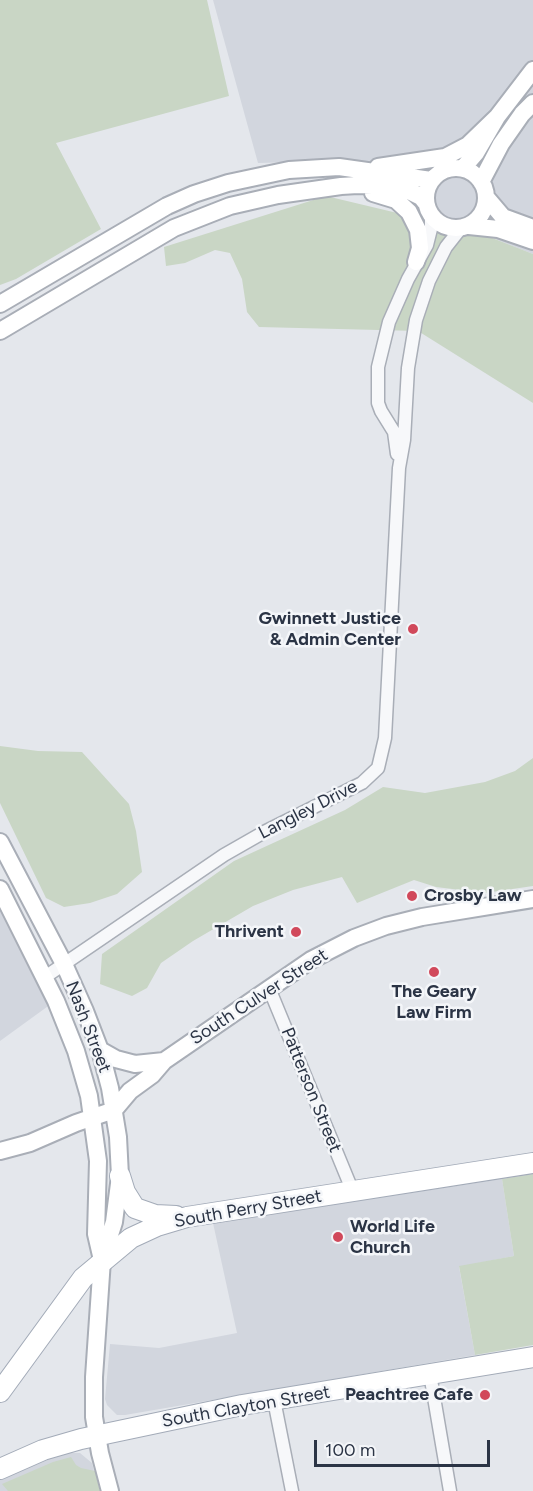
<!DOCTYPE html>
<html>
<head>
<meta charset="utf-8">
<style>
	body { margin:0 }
	#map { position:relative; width:533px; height:1491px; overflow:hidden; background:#e4e7ec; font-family:Figtree,sans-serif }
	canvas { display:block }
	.scale { position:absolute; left:314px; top:1440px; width:176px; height:27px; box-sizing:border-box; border:3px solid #2b3445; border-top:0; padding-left:8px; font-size:18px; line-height:21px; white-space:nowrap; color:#2b3445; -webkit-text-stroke:4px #f4f6f9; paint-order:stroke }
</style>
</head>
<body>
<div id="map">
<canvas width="533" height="1491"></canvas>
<div class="scale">100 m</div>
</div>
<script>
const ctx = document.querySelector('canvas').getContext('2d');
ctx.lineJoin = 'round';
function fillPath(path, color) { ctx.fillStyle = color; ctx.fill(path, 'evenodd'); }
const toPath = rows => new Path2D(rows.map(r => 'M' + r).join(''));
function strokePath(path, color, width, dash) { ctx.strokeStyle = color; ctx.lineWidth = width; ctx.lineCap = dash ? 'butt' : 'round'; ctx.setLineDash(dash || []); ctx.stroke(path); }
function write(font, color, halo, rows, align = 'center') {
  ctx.font = font + ' Figtree,sans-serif'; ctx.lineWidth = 5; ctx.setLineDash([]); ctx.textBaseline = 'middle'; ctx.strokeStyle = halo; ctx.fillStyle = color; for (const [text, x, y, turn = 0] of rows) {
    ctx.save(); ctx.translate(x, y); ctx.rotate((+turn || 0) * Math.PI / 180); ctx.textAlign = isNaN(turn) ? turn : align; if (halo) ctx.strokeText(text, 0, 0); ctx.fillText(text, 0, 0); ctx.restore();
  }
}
fillPath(toPath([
	[213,0,533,0,533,254,477,232,334,161,258,163],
	[0,903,51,1004,0,1041],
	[502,1179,514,1256,459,1267,475,1355,125,1415,117,1415,107,1405,105,1399,110,1344,159,1348,237,1333,213,1223],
	[69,1453,80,1453,92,1463,99,1491,0,1491,0,1478,39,1462]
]), '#d2d6de');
fillPath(toPath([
	[0,0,207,0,229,96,56,143,101,229,16,279,0,285],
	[326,196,477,232,533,254,533,403,418,331,259,327,247,312,242,279,230,253,215,250,185,263,166,266,164,247],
	[0,746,38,751,82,752,129,804,136,831,142,872,117,894,90,903,64,907,46,898,0,803],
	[533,758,533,886,485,893,436,887,414,880,357,903,342,877,293,890,253,906,193,941,161,963,147,988,132,996,100,984,102,954,234,861,345,810,383,787,425,793,485,782,515,771],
	[533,1174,533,1345,475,1355,459,1266,514,1256,502,1179],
	[71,1457,76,1465,81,1468,95,1471,100,1491,8,1491,2,1484,53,1462]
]), '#c9d6c5');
const street = toPath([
	[397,454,394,432,381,411,378,403,378,367,389,322,408,279,427,245,431,229,431,216],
	[45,977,224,855,266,831,362,783,378,768,385,738,399,468,404,440,408,368,416,320,429,281,446,247,461,228],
	[269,988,353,1192],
	[430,1374,450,1491],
	[274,1400,292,1491]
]);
const secondary = toPath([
	[378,167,445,157,468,145,497,117],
	'426 198a30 30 0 1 1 60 0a30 30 0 1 1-60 0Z',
	[463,168,476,153,497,117,533,70],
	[481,182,501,144,522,114,533,103],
	[373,193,396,200,409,212,418,230,420,248,416,262],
	[486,197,503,217,533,228],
	[469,226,498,229,533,241],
	[0,304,167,206,194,194,228,183,289,170,339,167,431,180],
	[0,331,174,228,230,206,278,195,341,186,358,185,386,186,405,189,421,197,425,202],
	[0,842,64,964,85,1011,100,1050,110,1088,118,1137,120,1176,114,1222,102,1260],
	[0,889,56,1001,76,1051,89,1096,98,1161,96,1234,102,1260,94,1377,94,1417,100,1453,110,1491],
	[100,1050,116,1059,135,1064,164,1061],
	[0,1151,30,1143,76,1123,114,1110,130,1091,152,1075,164,1061,311,960,354,938,386,926,422,917,533,899]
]);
const primary = toPath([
	[120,1176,125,1192,135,1208,155,1215,176,1216],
	[0,1392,83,1278,131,1238,157,1226,187,1217,533,1163],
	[0,1469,43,1450,81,1439,242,1405,533,1357]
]);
strokePath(street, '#a9aeb7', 15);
strokePath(secondary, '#a9aeb7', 20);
strokePath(primary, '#a3abb8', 22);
strokePath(street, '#f7f8fa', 12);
strokePath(secondary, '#fff', 16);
strokePath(primary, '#fff', 20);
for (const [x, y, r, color] of [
	[413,629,6,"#d1495b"],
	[412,896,6,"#d1495b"],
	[296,932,6,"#d1495b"],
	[434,972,6,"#d1495b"],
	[338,1237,6,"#d1495b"],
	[485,1395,6,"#d1495b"]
]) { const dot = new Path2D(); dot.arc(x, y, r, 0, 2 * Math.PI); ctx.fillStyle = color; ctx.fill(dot); strokePath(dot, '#f4f6f9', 2); }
write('bold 18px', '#2b3445', '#f4f6f9', [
	["Gwinnett Justice",401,619],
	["& Admin Center",401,640],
	["Crosby Law",424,896,"left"],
	["Thrivent",284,932],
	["The Geary",434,992,"center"],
	["Law Firm",434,1013,"center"],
	["World Life",350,1227,"left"],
	["Church",350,1248,"left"],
	["Peachtree Cafe",473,1395]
], 'right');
write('18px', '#2b3445', '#f4f6f9', [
	["Langley Drive",308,810,-27],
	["South Culver Street",259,997,-33],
	["Nash Street",88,1027,69],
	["Patterson Street",311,1090,68],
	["South Perry Street",248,1209,-10],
	["South Clayton Street",246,1407,-10]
]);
</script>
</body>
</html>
